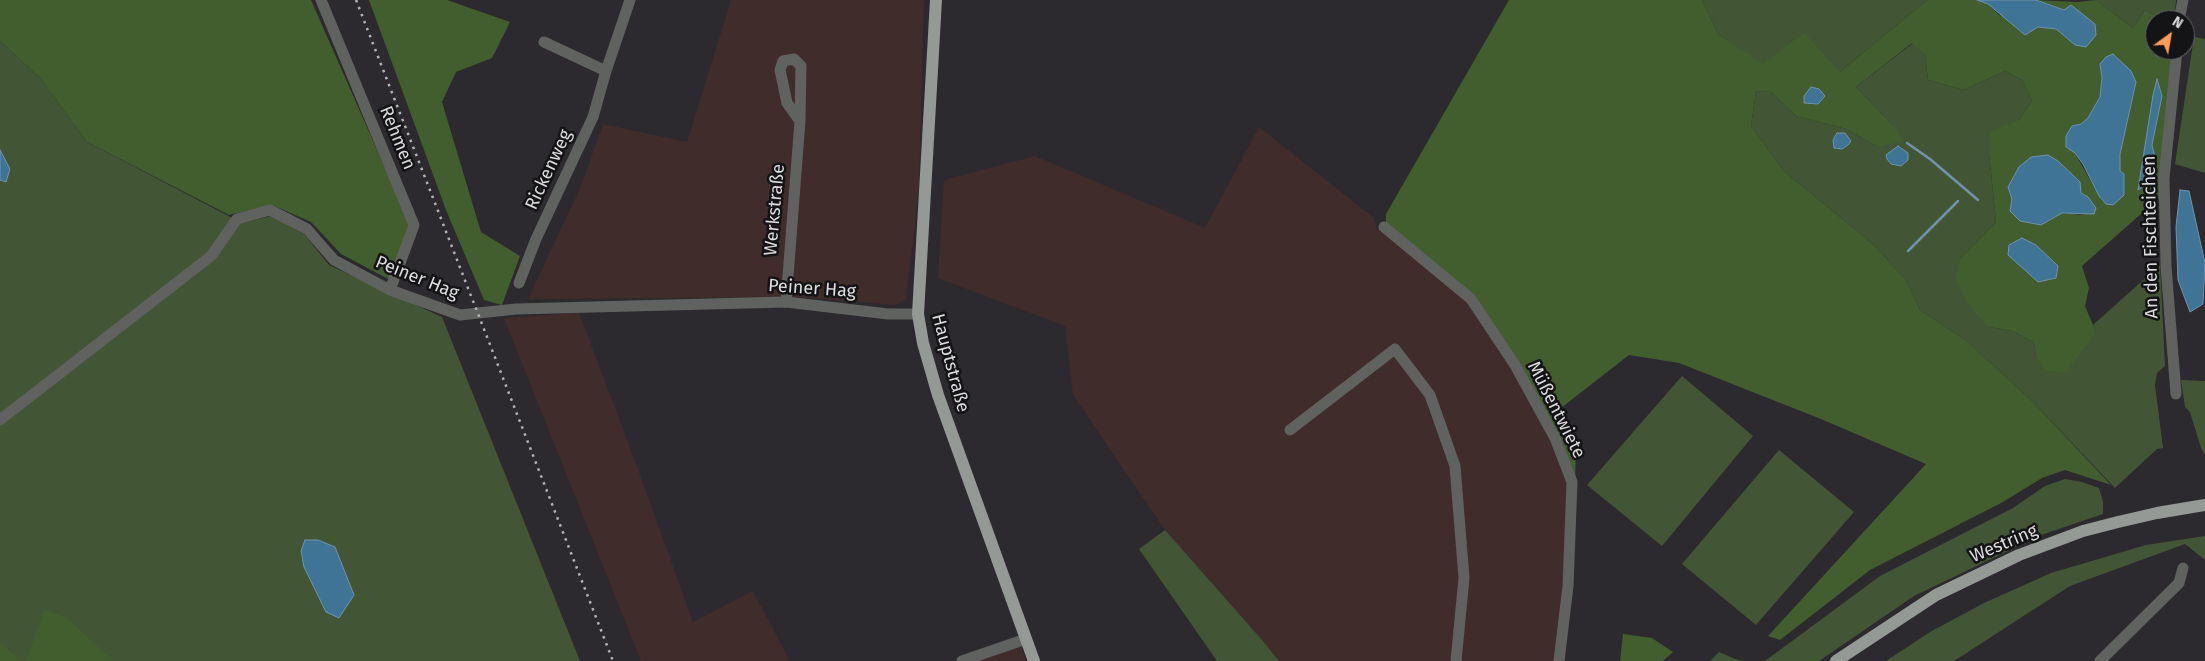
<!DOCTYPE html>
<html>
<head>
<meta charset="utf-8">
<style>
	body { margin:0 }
	#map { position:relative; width:2205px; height:661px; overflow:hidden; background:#2c2a2e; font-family:"Fira Sans",sans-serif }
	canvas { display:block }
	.north { position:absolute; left:2145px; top:10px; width:50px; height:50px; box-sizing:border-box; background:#141315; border:1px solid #646365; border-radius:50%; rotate:32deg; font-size:14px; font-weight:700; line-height:20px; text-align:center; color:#dcdbde }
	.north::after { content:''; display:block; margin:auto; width:18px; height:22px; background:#fe9c58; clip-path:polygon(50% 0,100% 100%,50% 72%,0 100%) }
</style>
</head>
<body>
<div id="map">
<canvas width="2205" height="661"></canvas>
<div class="north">N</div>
</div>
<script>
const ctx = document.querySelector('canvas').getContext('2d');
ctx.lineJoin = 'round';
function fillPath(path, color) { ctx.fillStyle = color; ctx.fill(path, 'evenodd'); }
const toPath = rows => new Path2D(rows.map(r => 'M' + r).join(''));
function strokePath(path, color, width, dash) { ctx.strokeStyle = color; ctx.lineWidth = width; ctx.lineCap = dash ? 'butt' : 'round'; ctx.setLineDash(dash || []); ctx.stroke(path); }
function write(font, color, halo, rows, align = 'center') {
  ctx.font = font + ' "Fira Sans",sans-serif'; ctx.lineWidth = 5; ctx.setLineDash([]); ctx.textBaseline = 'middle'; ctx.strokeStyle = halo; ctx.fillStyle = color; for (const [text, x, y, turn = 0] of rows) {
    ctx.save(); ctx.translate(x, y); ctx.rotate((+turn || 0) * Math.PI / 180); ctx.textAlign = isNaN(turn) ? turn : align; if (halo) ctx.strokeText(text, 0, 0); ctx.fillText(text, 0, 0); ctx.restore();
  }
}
fillPath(toPath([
	[731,0,924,0,919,189,906,299,896,305,800,297,528,299,581,186,603,124,687,142],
	[1259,127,1374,218,1377,229,1464,298,1510,366,1550,439,1567,481,1563,586,1554,661,1279,661,1165,530,1073,395,1065,326,938,278,944,180,1035,156,1205,228],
	[579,313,631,450,693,622,753,591,790,661,641,661,504,318],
	[1021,647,1026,661,977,661]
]), '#402c2b');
fillPath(toPath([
	[1702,0,1927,0,1840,72,1763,65,1718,34],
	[2096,0,2176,0,2174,20,2164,20,2145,10,2133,28],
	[2194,37,2205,39,2205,173,2175,164],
	[0,41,40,78,87,142,242,223,271,216,304,234,329,265,442,317,580,661,0,661],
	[1913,43,1925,55,1928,80,1964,90,2005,71,2022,80,2032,101,2019,120,1989,153,1996,222,1960,259,1989,327,2012,331,2034,342,2036,357,2096,332,2093,325,2160,265,2165,366,2157,373,2155,385,2163,448,2157,449,2115,488,2034,403,1967,341,1920,310,1906,280,1874,245,1784,171,1751,126,1756,91,1771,92,1796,116,1846,129,1878,147,1889,121,1856,87],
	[1682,376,1753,436,1662,546,1587,485],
	[2181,380,2205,381,2205,455,2201,448,2190,412,2185,407],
	[1779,450,1854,512,1756,625,1682,564],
	[2065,479,2082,482,2099,488,2103,502,2103,514,2041,535,1914,596,1819,661,1765,661,1880,576,2013,508,2045,486],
	[1165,530,1262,640,1279,661,1217,661,1139,549],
	[2205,536,2205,560,2185,544,2070,586,1954,661,1886,661,1930,632,1984,603,2051,573,2146,545],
	[1719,652,1738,660,1744,661,1710,661]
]), '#425635');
fillPath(toPath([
	[0,0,311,0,409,223,390,280,341,254,311,222,272,205,229,215,87,142,40,78,0,41],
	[369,0,447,0,510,22,492,58,456,72,442,102,481,232,520,256,502,305,484,300,446,210],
	[1509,0,1702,0,1718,34,1763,64,1804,33,1840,72,1927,0,1977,0,1988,4,1999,15,2038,27,2056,29,2075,45,2064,10,2036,0,2077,2,2096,0,2133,28,2145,10,2164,20,2155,20,2155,50,2172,50,2159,198,2082,266,2089,288,2085,306,2096,332,2066,372,2046,371,2036,357,2034,342,2012,331,1989,327,1972,309,1955,280,1960,259,1996,222,1989,153,1990,132,2019,120,2032,101,2022,80,2005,71,1964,90,1928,80,1925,55,1912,43,1856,87,1889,121,1904,141,1878,147,1846,129,1796,116,1771,92,1756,91,1751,126,1784,171,1874,245,1906,280,1920,310,1967,341,2034,403,2111,485,2065,470,2042,478,2003,502,1870,570,1780,640,1768,636,1926,464,1821,419,1679,363,1629,355,1561,408,1576,452,1575,482,1473,297,1386,223,1386,214],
	[2100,64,2136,82,2120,154,2120,172,2106,204,2099,196,2075,153,2072,126,2081,124,2089,118,2100,97,2102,78],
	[2157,80,2162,96,2152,145,2138,189],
	[2012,199,2084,215,2062,213,2041,225,2020,221,2010,211],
	[44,610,66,617,113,661,26,661],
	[1623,634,1652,638,1673,652,1663,661,1620,661],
	[0,643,21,661,0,661]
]), '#425d2e');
const water = toPath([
	[1977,0,2036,0,2064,10,2071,5,2095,24,2096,35,2086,47,2075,45,2056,29,2038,27,2025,35,1988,4,1977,0],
	[2113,54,2131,71,2136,82,2120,154,2120,171,2124,174,2124,195,2113,205,2106,204,2099,196,2083,164,2075,153,2066,147,2066,136,2072,126,2081,124,2088,118,2100,97,2102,78,2100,64,2106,57,2113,54],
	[2157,79,2162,96,2152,145,2155,157,2156,178,2138,190,2153,95,2157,79],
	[1811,87,1819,89,1825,96,1818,104,1804,103,1804,96,1811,87],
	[1837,133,1845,133,1851,141,1848,145,1842,149,1834,148,1833,140,1837,133],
	[1898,146,1908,153,1908,160,1901,166,1891,164,1887,159,1886,155,1898,146],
	[0,150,10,169,6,182,0,180,0,150],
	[2048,155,2058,161,2080,182,2081,193,2088,197,2096,208,2094,214,2062,213,2041,225,2020,221,2010,211,2012,199,2008,187,2019,167,2031,157,2048,155],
	[2180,190,2189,191,2205,263,2203,304,2190,312,2178,280,2176,227,2180,190],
	[2022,238,2036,245,2058,266,2056,278,2038,282,2008,255,2009,245,2022,238],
	[305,540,318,540,335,547,354,595,339,618,326,612,304,567,301,551,305,540]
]);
fillPath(water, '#407497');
strokePath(water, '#6f93ac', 1);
strokePath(toPath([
	[1907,143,1930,159,1978,200],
	[1908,251,1958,201]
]), '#6f93ac', 2.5);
strokePath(toPath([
	[321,0,414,225,390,290],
	[2179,20,2183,0],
	[544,42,606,71],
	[1384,227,1471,299,1515,365,1555,438,1572,482,1568,586,1559,661],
	[519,283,536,239,593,117,606,71,630,0],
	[786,302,800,121,801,66,794,59,783,61,780,70,787,103,800,121],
	[2176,394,2166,266,2164,178,2177,50],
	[0,420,211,256,237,219,270,210,307,229,334,260,390,290,460,315,516,309,786,302,888,314,918,314],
	[1290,430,1395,349,1430,395,1455,466,1464,578,1456,661],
	[962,661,1026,639],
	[2100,661,2179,583,2183,568]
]), '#606260', 11);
strokePath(toPath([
	[936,0,918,314,923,343,938,395,1034,661],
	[1836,661,1936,595,2019,555,2083,531,2118,522,2157,513,2205,505]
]), '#949996', 12);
strokePath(toPath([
	[356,0,613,661]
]), '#b3b2b5', 2.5, [2.5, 5]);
write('18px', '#dcdbde', '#141315', [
	["Rehmen",397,138,68],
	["Rickenweg",549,170,-65],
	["Werkstraße",775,210,-85],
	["An den Fischteichen",2151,237,-91],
	["Peiner Hag",417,278,22],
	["Peiner Hag",812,289,4],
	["Hauptstraße",950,363,75],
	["Müßentwiete",1556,410,63],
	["Westring",2004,544,-23]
]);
</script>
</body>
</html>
